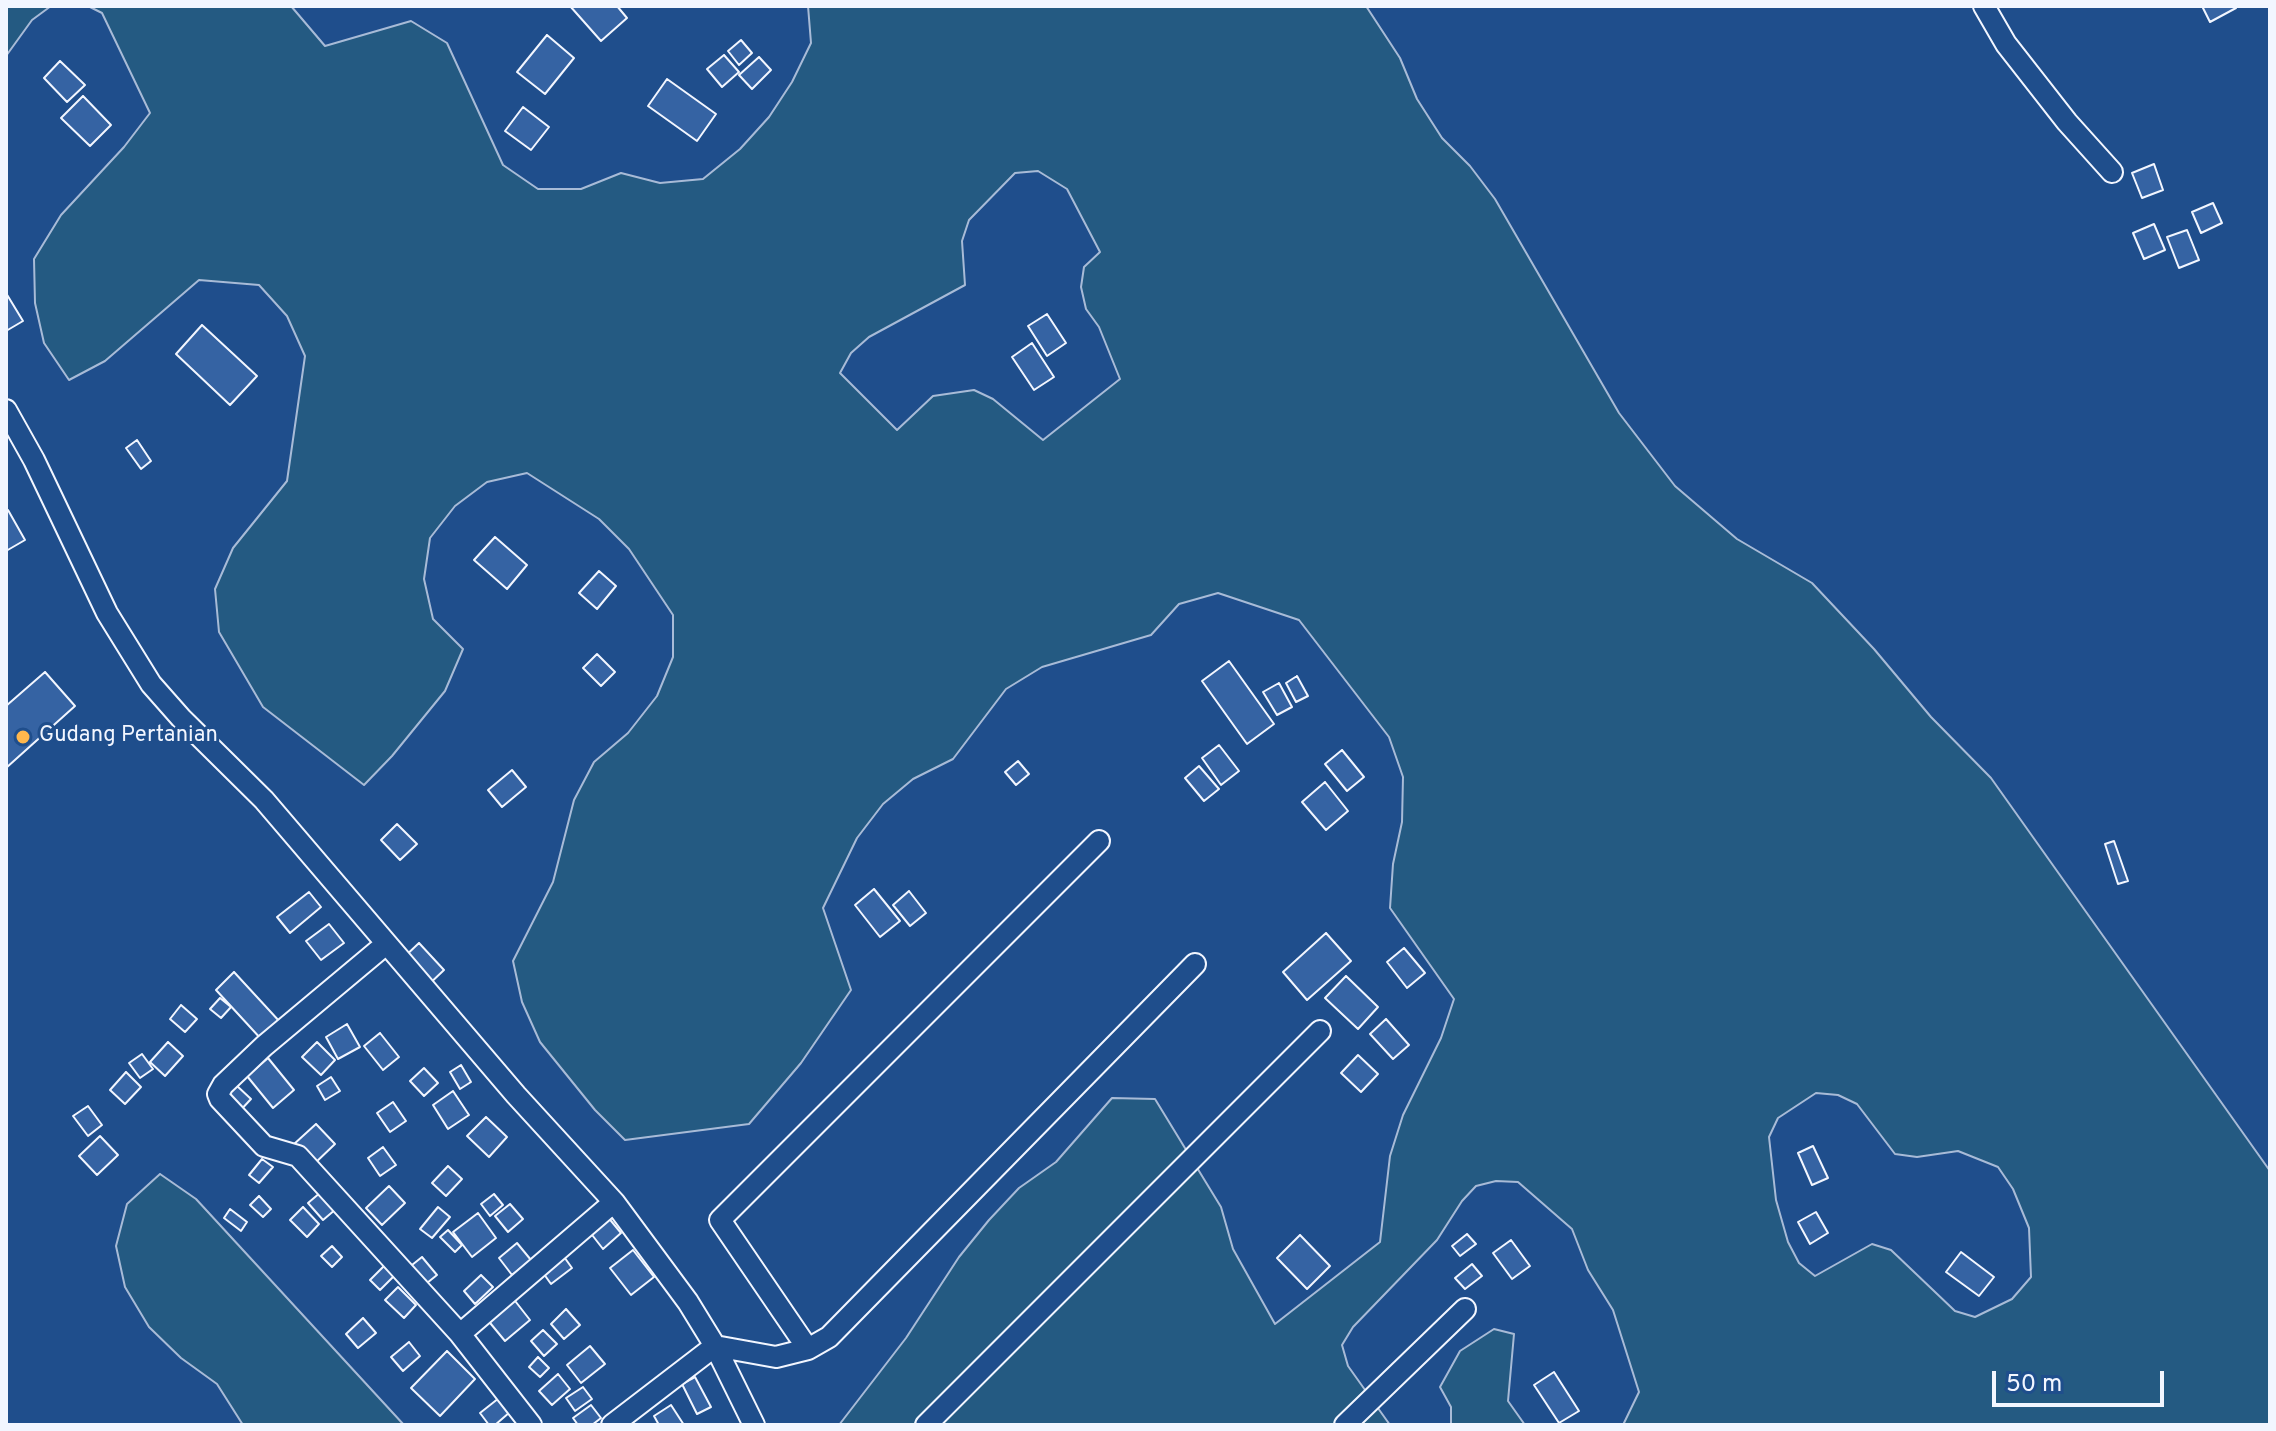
<!DOCTYPE html>
<html>
<head>
<meta charset="utf-8">
<style>
	body { margin:0 }
	#map { position:relative; width:2276px; height:1431px; overflow:hidden; background:#1f4e8c; font-family:Overpass,sans-serif }
	canvas { display:block }
	.frame { position:absolute; inset:0; border:8px solid #f2f6ff; pointer-events:none }
	.scale { position:absolute; left:1992px; top:1371px; width:172px; height:36px; box-sizing:border-box; border:4px solid #f2f6ff; border-top:0; padding-left:10px; font-size:24px; line-height:28px; white-space:nowrap; color:#f2f6ff; -webkit-text-stroke:6px #1f4e8c; paint-order:stroke }
</style>
</head>
<body>
<div id="map">
<canvas width="2276" height="1431"></canvas>
<div class="frame"></div>
<div class="scale">50 m</div>
</div>
<script>
const ctx = document.querySelector('canvas').getContext('2d');
ctx.lineJoin = 'round';
function fillPath(path, color) { ctx.fillStyle = color; ctx.fill(path, 'evenodd'); }
const toPath = rows => new Path2D(rows.map(r => 'M' + r).join(''));
function strokePath(path, color, width, dash) { ctx.strokeStyle = color; ctx.lineWidth = width; ctx.lineCap = dash ? 'butt' : 'round'; ctx.setLineDash(dash || []); ctx.stroke(path); }
function write(font, color, halo, rows, align = 'center') {
  ctx.font = font + ' Overpass,sans-serif'; ctx.lineWidth = 6; ctx.setLineDash([]); ctx.textBaseline = 'middle'; ctx.strokeStyle = halo; ctx.fillStyle = color; for (const [text, x, y, turn = 0] of rows) {
    ctx.save(); ctx.translate(x, y); ctx.rotate((+turn || 0) * Math.PI / 180); ctx.textAlign = isNaN(turn) ? turn : align; if (halo) ctx.strokeText(text, 0, 0); ctx.fillText(text, 0, 0); ctx.restore();
  }
}
const green = toPath([
	[6,6,51,6,32,20,6,56,6,6],
	[88,6,291,6,325,46,411,21,447,43,503,165,538,189,581,189,621,173,660,183,703,179,740,149,769,117,792,82,811,43,808,6,1366,6,1400,58,1417,99,1442,138,1470,166,1495,199,1619,413,1675,486,1737,539,1812,583,1874,649,1931,717,1991,778,2270,1171,2270,1425,1623,1425,1639,1392,1613,1310,1588,1270,1572,1229,1518,1182,1496,1181,1476,1186,1462,1201,1437,1240,1353,1327,1342,1345,1348,1366,1390,1425,839,1425,906,1338,959,1257,989,1220,1019,1188,1056,1162,1112,1098,1155,1099,1221,1207,1233,1249,1275,1324,1380,1242,1390,1156,1403,1115,1441,1038,1454,999,1390,908,1393,864,1402,822,1403,777,1389,737,1299,620,1218,593,1179,604,1151,635,1042,667,1006,689,953,759,913,779,883,804,857,838,823,908,851,990,801,1063,749,1124,625,1140,595,1110,540,1042,522,1002,513,961,553,882,574,800,594,762,628,733,657,696,673,657,673,615,629,549,599,519,527,473,487,482,455,506,430,538,424,579,433,619,463,649,445,691,392,756,364,785,263,707,219,632,215,589,233,548,287,481,305,356,287,316,259,285,199,280,105,361,69,380,44,343,35,303,34,259,61,215,124,147,150,113,102,13,88,6],
	[1038,171,1067,189,1100,252,1084,267,1081,287,1086,309,1099,327,1120,379,1043,440,993,399,974,390,933,396,897,430,840,373,851,353,869,337,965,285,962,241,969,220,1015,173,1038,171],
	[1816,1093,1838,1095,1857,1104,1895,1154,1917,1157,1958,1151,1998,1167,2013,1189,2029,1228,2031,1277,2012,1299,1975,1317,1955,1311,1891,1250,1872,1244,1815,1276,1799,1263,1788,1242,1776,1200,1769,1137,1778,1118,1816,1093],
	[160,1174,196,1199,404,1425,243,1425,217,1384,181,1358,149,1327,125,1287,116,1246,127,1204,160,1174],
	[1494,1329,1514,1334,1508,1401,1525,1425,1451,1425,1451,1407,1440,1387,1460,1351,1494,1329]
]);
fillPath(green, '#245a82');
strokePath(green, '#a8bbd7', 2);
const building = toPath([
	[570,6,617,6,627,18,601,41,570,6],
	[2202,6,2235,6,2236,8,2210,22,2202,6],
	[547,35,574,58,545,94,517,72,547,35],
	[741,40,752,53,739,65,728,51,741,40],
	[724,55,739,72,722,87,707,69,724,55],
	[759,57,771,70,752,89,739,75,759,57],
	[60,61,85,85,67,102,44,78,60,61],
	[667,79,716,114,697,141,648,106,667,79],
	[83,96,111,125,90,146,61,118,83,96],
	[523,107,549,127,531,150,505,131,523,107],
	[2154,164,2163,190,2142,198,2132,173,2154,164],
	[2213,203,2222,223,2201,233,2192,212,2213,203],
	[2154,224,2165,250,2144,259,2133,233,2154,224],
	[2187,230,2199,260,2179,268,2167,237,2187,230],
	[6,293,23,321,6,331,6,293],
	[1047,314,1066,343,1047,356,1028,326,1047,314],
	[202,325,257,376,230,405,176,354,202,325],
	[1032,343,1054,377,1034,390,1012,357,1032,343],
	[137,440,151,461,141,469,126,448,137,440],
	[8,510,25,540,6,551,6,511,8,510],
	[495,537,527,565,507,589,474,560,495,537],
	[599,571,616,586,597,609,579,593,599,571],
	[597,654,615,672,601,686,583,668,597,654],
	[1229,661,1274,724,1247,744,1202,681,1229,661],
	[45,672,75,706,6,768,6,706,45,672],
	[1297,676,1308,696,1296,702,1286,683,1297,676],
	[1279,683,1292,707,1277,715,1263,692,1279,683],
	[1219,745,1239,771,1221,785,1202,758,1219,745],
	[1342,750,1364,777,1347,791,1325,764,1342,750],
	[1018,761,1029,774,1016,785,1005,772,1018,761],
	[1199,766,1219,789,1204,801,1185,778,1199,766],
	[512,770,526,787,502,807,488,790,512,770],
	[1325,782,1348,811,1326,830,1302,802,1325,782],
	[397,824,417,844,400,860,381,840,397,824],
	[2114,841,2128,881,2118,884,2105,844,2114,841],
	[874,889,900,921,880,937,855,905,874,889],
	[909,891,926,913,910,926,893,905,909,891],
	[309,892,321,907,290,933,277,917,309,892],
	[329,924,344,943,321,960,306,941,329,924],
	[1326,933,1351,961,1307,1000,1283,972,1326,933],
	[419,943,444,970,425,988,401,960,419,943],
	[1404,948,1425,973,1407,988,1387,962,1404,948],
	[234,972,280,1022,262,1040,216,990,234,972],
	[1346,976,1378,1007,1358,1029,1325,998,1346,976],
	[220,998,231,1007,221,1018,210,1009,220,998],
	[181,1005,197,1019,185,1032,170,1019,181,1005],
	[1386,1019,1409,1045,1393,1059,1370,1034,1386,1019],
	[347,1024,360,1047,338,1059,326,1037,347,1024],
	[380,1033,399,1057,383,1070,364,1046,380,1033],
	[168,1042,183,1056,165,1076,150,1062,168,1042],
	[317,1042,335,1060,321,1075,302,1057,317,1042],
	[142,1054,153,1069,140,1078,129,1063,142,1054],
	[1358,1055,1378,1074,1361,1092,1341,1073,1358,1055],
	[268,1058,294,1090,273,1108,247,1076,268,1058],
	[461,1065,471,1082,460,1089,450,1072,461,1065],
	[424,1068,438,1083,424,1096,410,1081,424,1068],
	[126,1072,141,1087,125,1104,110,1090,126,1072],
	[331,1077,340,1091,325,1100,317,1086,331,1077],
	[236,1085,251,1099,237,1114,222,1100,236,1085],
	[453,1091,469,1115,448,1129,433,1105,453,1091],
	[393,1102,406,1121,390,1132,377,1113,393,1102],
	[88,1106,102,1125,88,1136,73,1116,88,1106],
	[486,1117,507,1137,489,1157,467,1136,486,1117],
	[316,1124,335,1144,313,1165,293,1145,316,1124],
	[100,1136,118,1155,97,1175,79,1156,100,1136],
	[1813,1146,1828,1178,1812,1185,1798,1153,1813,1146],
	[383,1147,396,1165,380,1176,368,1158,383,1147],
	[262,1159,273,1167,259,1183,249,1175,262,1159],
	[448,1166,462,1179,446,1196,432,1183,448,1166],
	[389,1186,405,1203,382,1225,366,1208,389,1186],
	[321,1192,336,1209,323,1220,308,1203,321,1192],
	[494,1194,503,1205,490,1216,481,1204,494,1194],
	[259,1196,271,1209,263,1217,250,1205,259,1196],
	[510,1204,523,1219,508,1232,495,1216,510,1204],
	[303,1207,319,1224,307,1237,290,1220,303,1207],
	[438,1207,450,1217,432,1238,420,1229,438,1207],
	[230,1209,247,1222,241,1231,224,1218,230,1209],
	[1816,1212,1828,1233,1810,1244,1798,1222,1816,1212],
	[478,1213,496,1238,472,1257,453,1232,478,1213],
	[607,1216,621,1233,603,1249,589,1231,607,1216],
	[448,1230,462,1245,455,1252,440,1237,448,1230],
	[1467,1234,1476,1244,1460,1256,1452,1246,1467,1234],
	[1300,1235,1330,1266,1307,1289,1277,1258,1300,1235],
	[1511,1240,1530,1266,1512,1279,1493,1253,1511,1240],
	[517,1243,531,1260,512,1275,499,1258,517,1243],
	[332,1246,342,1257,332,1267,321,1256,332,1246],
	[633,1250,654,1277,631,1295,610,1268,633,1250],
	[1961,1252,1994,1277,1979,1296,1946,1272,1961,1252],
	[562,1254,572,1268,551,1284,541,1270,562,1254],
	[422,1257,437,1275,422,1287,407,1269,422,1257],
	[386,1264,396,1274,380,1290,370,1280,386,1264],
	[1472,1264,1482,1276,1465,1289,1455,1278,1472,1264],
	[481,1275,493,1287,475,1304,464,1291,481,1275],
	[398,1287,416,1305,404,1318,385,1300,398,1287],
	[512,1297,530,1320,505,1341,486,1318,512,1297],
	[566,1309,580,1325,564,1339,551,1324,566,1309],
	[363,1318,376,1333,358,1348,346,1334,363,1318],
	[543,1330,557,1344,544,1356,531,1341,543,1330],
	[409,1342,420,1356,403,1371,391,1357,409,1342],
	[590,1346,605,1364,581,1383,567,1365,590,1346],
	[447,1351,475,1379,440,1416,411,1388,447,1351],
	[538,1357,549,1368,540,1377,529,1367,538,1357],
	[1554,1372,1579,1411,1559,1423,1534,1385,1554,1372],
	[558,1374,570,1389,552,1405,539,1391,558,1374],
	[695,1377,711,1407,697,1414,682,1384,695,1377],
	[583,1387,592,1399,575,1411,566,1398,583,1387],
	[499,1398,510,1412,495,1425,489,1425,480,1413,499,1398],
	[591,1405,601,1418,592,1425,578,1425,573,1418,591,1405],
	[671,1405,684,1425,659,1425,654,1416,671,1405]
]);
fillPath(building, '#3563a3');
strokePath(building, '#f2f6ff', 2);
const street = toPath([
	[1984,6,2006,44,2067,122,2112,172],
	[6,410,34,460,107,613,151,684,181,718,264,800,516,1095,614,1202,688,1302,715,1346,754,1425],
	[386,944,264,1046,223,1085,218,1094,220,1099,264,1146,298,1156,460,1334,531,1425],
	[460,1334,614,1202],
	[808,1349,720,1220,1099,841],
	[612,1425,715,1346,776,1357,808,1349,829,1337,1195,964],
	[926,1425,1320,1031],
	[1345,1425,1465,1309]
]);
strokePath(street, '#f2f6ff', 24);
strokePath(street, '#1f4e8c', 20);
for (const [x, y, r, color] of [
	[23,737,8,"#ffb74d"]
]) { const dot = new Path2D(); dot.arc(x, y, r, 0, 2 * Math.PI); ctx.fillStyle = color; ctx.fill(dot); strokePath(dot, '#1f4e8c', 3); }
write('22px', '#f2f6ff', '#1f4e8c', [
	["Gudang Pertanian",39,737]
], 'left');
</script>
</body>
</html>
